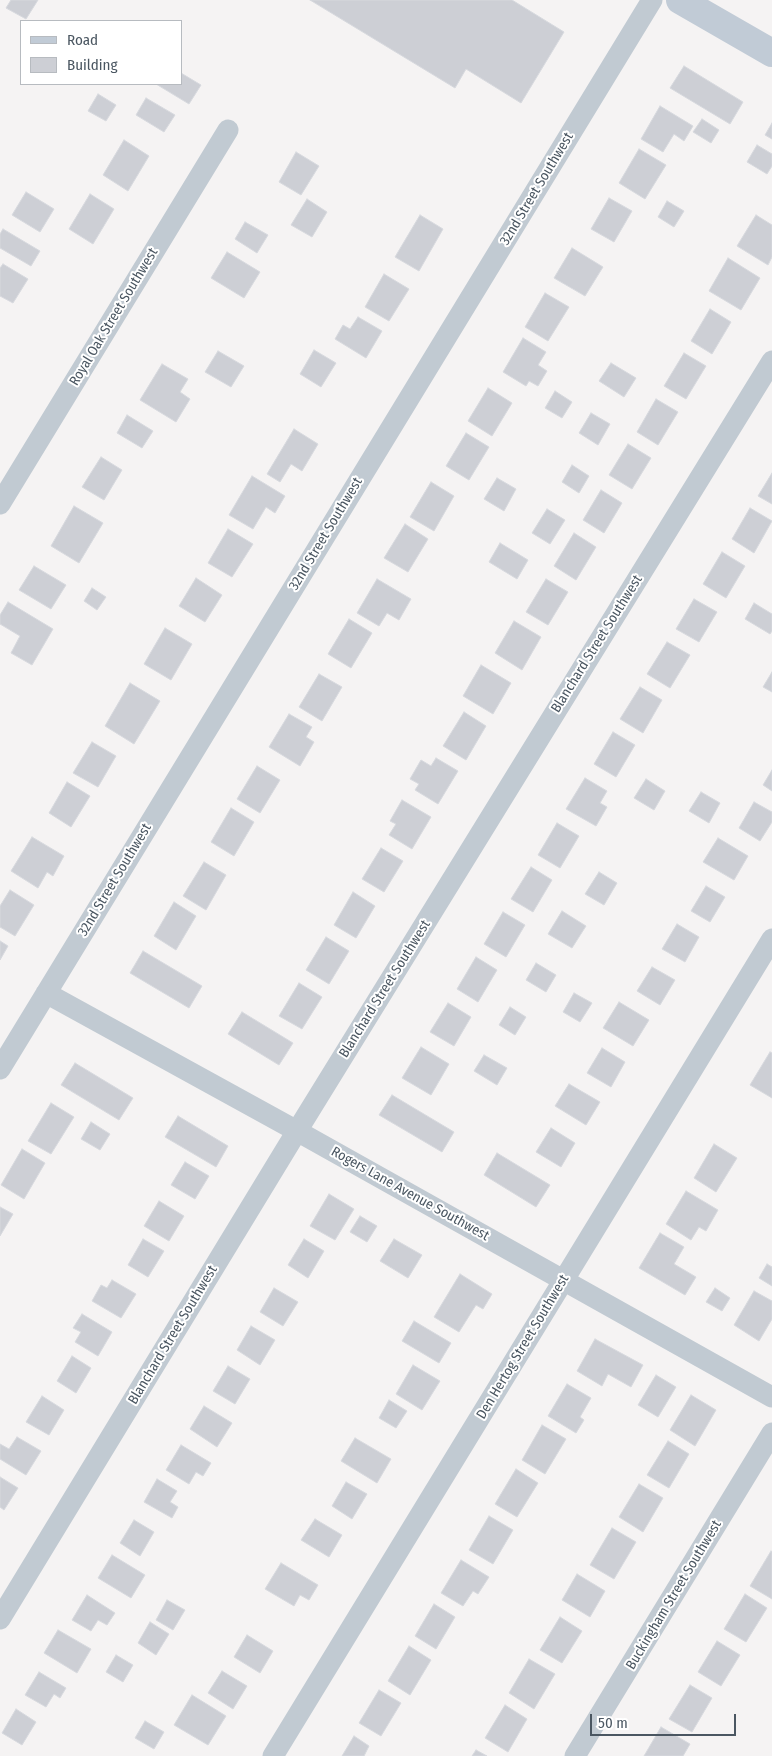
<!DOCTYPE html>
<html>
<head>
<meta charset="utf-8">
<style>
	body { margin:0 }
	#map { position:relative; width:772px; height:1756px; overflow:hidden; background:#f5f3f3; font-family:"Fira Sans Condensed",sans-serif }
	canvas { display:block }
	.legend { position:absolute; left:20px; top:20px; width:162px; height:65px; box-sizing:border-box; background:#fff; border:1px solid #b7bbc0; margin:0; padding:6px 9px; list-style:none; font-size:15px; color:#4a5661 }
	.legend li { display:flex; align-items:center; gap:10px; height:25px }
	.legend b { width:25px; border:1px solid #b7bbc0 }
	.scale { position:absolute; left:590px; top:1714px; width:146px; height:22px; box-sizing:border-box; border:2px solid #4a5661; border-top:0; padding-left:6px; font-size:15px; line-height:18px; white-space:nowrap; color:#4a5661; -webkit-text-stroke:4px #fff; paint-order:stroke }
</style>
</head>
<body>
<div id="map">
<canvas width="772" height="1756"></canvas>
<ul class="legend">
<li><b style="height:6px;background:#c1cbd6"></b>Road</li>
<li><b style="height:14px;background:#cdcfd5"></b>Building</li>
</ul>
<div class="scale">50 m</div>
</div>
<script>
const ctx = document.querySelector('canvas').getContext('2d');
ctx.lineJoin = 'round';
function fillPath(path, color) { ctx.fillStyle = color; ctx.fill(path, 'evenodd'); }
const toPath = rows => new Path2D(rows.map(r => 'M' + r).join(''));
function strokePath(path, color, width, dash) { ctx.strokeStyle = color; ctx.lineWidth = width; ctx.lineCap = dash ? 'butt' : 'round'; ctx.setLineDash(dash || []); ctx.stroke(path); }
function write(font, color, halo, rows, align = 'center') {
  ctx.font = font + ' "Fira Sans Condensed",sans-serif'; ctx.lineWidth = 4; ctx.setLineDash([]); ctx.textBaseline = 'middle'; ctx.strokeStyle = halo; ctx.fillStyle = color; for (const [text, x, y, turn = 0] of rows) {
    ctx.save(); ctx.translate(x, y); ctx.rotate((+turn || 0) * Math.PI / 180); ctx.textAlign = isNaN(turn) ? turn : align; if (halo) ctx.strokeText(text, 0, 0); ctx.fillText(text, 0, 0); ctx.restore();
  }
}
const building = toPath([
	[11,0,38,0,26,19,6,8,11,0],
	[310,0,512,0,564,32,521,103,466,69,455,88,310,0],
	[684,66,743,102,730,124,670,88,684,66],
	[181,73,201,85,189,104,156,84,181,84,181,73],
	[98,94,116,105,106,121,88,111,98,94],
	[146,98,175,115,164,132,136,115,146,98],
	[660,106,693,126,684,141,674,134,663,152,641,139,660,106],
	[702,119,719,130,711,143,693,132,702,119],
	[772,123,772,139,765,135,772,123],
	[124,140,149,156,128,191,103,175,124,140],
	[757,145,772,154,772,166,767,174,747,162,757,145],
	[639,149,666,165,645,199,619,183,639,149],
	[296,152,319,166,301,195,279,182,296,152],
	[26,192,54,209,40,232,12,215,26,192],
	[90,194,114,209,93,244,69,229,90,194],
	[609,198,632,211,614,242,591,229,609,198],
	[307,199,327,212,312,237,291,225,307,199],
	[667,201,684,211,674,227,658,217,667,201],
	[420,215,443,229,419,271,395,257,420,215],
	[756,215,772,225,772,257,768,265,737,246,756,215],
	[245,222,268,235,257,253,235,239,245,222],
	[3,229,40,251,31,266,0,248,0,234,3,229],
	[572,248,603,267,585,296,554,278,572,248],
	[227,252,260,272,244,298,211,278,227,252],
	[728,258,760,278,741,310,709,291,728,258],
	[3,264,28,279,13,303,0,296,0,268,3,264],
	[384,274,409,289,389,321,365,307,384,274],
	[545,293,569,307,548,341,525,327,545,293],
	[710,309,731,322,712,354,691,341,710,309],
	[358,317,382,331,366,358,335,339,343,325,350,329,358,317],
	[523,338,546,352,538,365,547,371,538,386,529,381,526,386,503,372,523,338],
	[314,350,336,363,321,387,300,374,314,350],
	[218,351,244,366,231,387,205,372,218,351],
	[684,353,706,366,686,399,664,386,684,353],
	[611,363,636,378,624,397,599,381,611,363],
	[162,364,188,379,180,392,190,399,176,422,140,400,162,364],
	[488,388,512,403,492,436,468,421,488,388],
	[555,391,572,402,562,418,545,408,555,391],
	[656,399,678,412,658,445,637,432,656,399],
	[591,413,610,424,598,445,579,433,591,413],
	[127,415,153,431,142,448,117,433,127,415],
	[294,429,318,444,302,471,291,464,280,482,267,474,294,429],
	[466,433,489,447,469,480,446,466,466,433],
	[628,444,651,458,632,489,609,475,628,444],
	[101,457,122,470,104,500,82,487,101,457],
	[572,465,589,476,579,493,562,482,572,465],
	[772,473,772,504,758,496,772,473],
	[252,476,285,496,275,513,266,507,253,529,229,515,252,476],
	[497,478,516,489,504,511,484,499,497,478],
	[431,482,454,496,434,531,410,517,431,482],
	[601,490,622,503,604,533,583,520,601,490],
	[74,506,103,523,79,563,51,546,74,506],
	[750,508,772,521,754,553,732,539,750,508],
	[547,509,565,520,550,544,532,533,547,509],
	[405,524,428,539,408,572,384,558,405,524],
	[228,529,253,544,232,577,208,563,228,529],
	[574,533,596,547,576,580,554,566,574,533],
	[500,543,528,560,517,579,489,562,500,543],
	[722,552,745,566,726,598,703,584,722,552],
	[34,566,66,585,51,609,19,590,34,566],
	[196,578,222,595,205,622,179,606,196,578],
	[377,579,411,599,399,620,387,613,379,626,357,613,377,579],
	[546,579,568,592,548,625,526,612,546,579],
	[92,588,106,597,97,610,84,601,92,588],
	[694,599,717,612,699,642,676,629,694,599],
	[8,602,53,629,32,665,11,653,20,636,0,624,0,615,8,602],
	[754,603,772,614,772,631,770,634,745,619,754,603],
	[349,619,372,633,351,668,328,654,349,619],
	[514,621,541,637,522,670,495,653,514,621],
	[165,628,192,644,171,680,144,664,165,628],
	[667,642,690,655,670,688,647,674,667,642],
	[481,665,511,683,493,714,463,696,481,665],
	[772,672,772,692,763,687,772,672],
	[319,674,342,687,322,721,299,707,319,674],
	[130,683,160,701,134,744,105,726,130,683],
	[640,687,662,700,643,733,620,719,640,687],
	[464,712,486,726,466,760,443,746,464,712],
	[289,714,312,727,306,737,314,742,300,766,269,747,289,714],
	[613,732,635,745,616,777,594,764,613,732],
	[92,742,116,756,98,787,73,773,92,742],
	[436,758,458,771,438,804,415,790,419,784,410,779,421,760,431,766,436,758],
	[257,766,280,780,260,813,237,799,257,766],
	[772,770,772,791,763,785,772,770],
	[585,778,607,791,600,803,607,807,596,826,566,809,585,778],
	[646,779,665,791,654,810,634,798,646,779],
	[67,782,90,796,71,827,49,813,67,782],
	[701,792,720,803,709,823,689,811,701,792],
	[402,800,431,817,412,849,389,835,396,824,390,821,402,800],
	[754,802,772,812,772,822,760,841,739,828,754,802],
	[231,808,254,822,234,856,211,842,231,808],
	[557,823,579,836,560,868,538,855,557,823],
	[32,837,64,856,53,876,47,872,38,888,11,871,32,837],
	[718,838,748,856,734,880,703,862,718,838],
	[381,848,403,861,384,892,362,879,381,848],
	[204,862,226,875,206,910,183,896,204,862],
	[531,867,552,880,533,912,511,899,531,867],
	[599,872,617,883,604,905,585,894,599,872],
	[706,886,725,897,710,922,691,911,706,886],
	[10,890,34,905,15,936,0,927,0,906,10,890],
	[353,892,375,906,356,938,334,925,353,892],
	[174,902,196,916,176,950,154,936,174,902],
	[562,911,586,926,572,948,548,934,562,911],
	[503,912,525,925,506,957,484,944,503,912],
	[677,924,699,937,685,962,662,949,677,924],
	[326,937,349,951,329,984,306,970,326,937],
	[0,941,8,946,0,960,0,941],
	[143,951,202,986,189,1008,130,973,143,951],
	[476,957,497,970,478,1002,457,989,476,957],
	[536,963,556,975,546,992,526,980,536,963],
	[652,967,675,980,660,1005,637,991,652,967],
	[299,983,322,997,302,1029,279,1016,299,983],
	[574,993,592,1003,580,1022,563,1012,574,993],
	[619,1002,649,1020,633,1046,603,1028,619,1002],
	[448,1003,471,1017,454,1046,430,1032,448,1003],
	[510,1007,526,1017,515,1035,499,1025,510,1007],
	[242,1012,293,1043,279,1065,228,1034,242,1012],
	[421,1047,449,1064,431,1095,402,1078,421,1047],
	[602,1048,625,1062,611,1087,587,1073,602,1048],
	[770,1052,772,1053,772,1098,750,1085,770,1052],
	[484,1055,507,1068,497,1085,474,1071,484,1055],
	[75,1063,133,1098,119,1120,61,1085,75,1063],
	[569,1084,600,1102,586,1125,555,1106,569,1084],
	[392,1095,454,1132,442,1152,379,1115,392,1095],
	[51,1103,74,1117,51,1154,28,1141,51,1103],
	[178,1116,228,1146,216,1167,165,1137,178,1116],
	[91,1122,110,1134,100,1150,81,1139,91,1122],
	[551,1128,575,1143,561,1167,536,1152,551,1128],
	[714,1144,737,1158,716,1192,694,1178,714,1144],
	[22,1149,45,1163,24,1199,1,1185,22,1149],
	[497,1153,550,1185,536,1207,484,1175,497,1153],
	[185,1162,209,1176,195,1199,171,1185,185,1162],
	[686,1191,718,1210,706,1231,699,1227,691,1240,666,1224,686,1191],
	[329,1194,354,1209,335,1240,310,1226,329,1194],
	[159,1201,184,1216,169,1241,144,1226,159,1201],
	[0,1207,13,1214,0,1236,0,1207],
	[360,1216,377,1226,367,1242,350,1232,360,1216],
	[660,1233,684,1247,674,1264,696,1277,685,1295,639,1268,660,1233],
	[143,1239,164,1251,148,1277,128,1265,143,1239],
	[304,1239,324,1251,308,1278,288,1265,304,1239],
	[394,1239,422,1255,408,1278,380,1261,394,1239],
	[767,1264,772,1267,772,1286,759,1278,767,1264],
	[460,1274,492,1294,483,1309,476,1305,459,1332,434,1317,460,1274],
	[112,1280,136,1294,121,1318,92,1301,101,1285,107,1288,112,1280],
	[274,1288,298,1302,283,1326,260,1312,274,1288],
	[715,1288,730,1298,722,1311,706,1302,715,1288],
	[754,1291,772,1301,772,1319,759,1341,734,1325,754,1291],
	[82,1314,112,1332,98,1356,75,1342,81,1332,73,1328,82,1314],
	[414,1321,451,1343,439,1363,402,1341,414,1321],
	[251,1326,275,1340,260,1365,237,1350,251,1326],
	[595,1339,643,1365,631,1387,608,1374,602,1386,577,1371,595,1339],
	[72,1356,91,1368,76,1393,57,1381,72,1356],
	[413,1365,440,1381,422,1410,396,1394,413,1365],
	[228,1366,250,1379,235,1404,213,1391,228,1366],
	[656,1375,676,1387,658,1417,638,1405,656,1375],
	[567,1384,591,1398,580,1417,584,1420,576,1433,548,1416,567,1384],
	[691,1395,716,1410,695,1446,670,1430,691,1395],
	[42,1396,64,1410,49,1435,26,1422,42,1396],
	[389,1400,407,1411,396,1428,379,1418,389,1400],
	[204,1406,232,1423,217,1447,190,1429,204,1406],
	[542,1425,566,1439,545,1474,522,1460,542,1425],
	[17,1437,41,1451,26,1475,0,1459,0,1444,9,1449,17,1437],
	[355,1438,391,1459,377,1483,341,1461,355,1438],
	[668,1441,689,1454,669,1488,647,1475,668,1441],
	[181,1445,211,1463,203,1476,196,1472,189,1484,166,1470,181,1445],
	[516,1469,538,1483,517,1517,495,1504,516,1469],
	[0,1477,18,1488,4,1510,0,1507,0,1477],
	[157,1479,177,1491,170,1502,178,1507,172,1518,144,1502,157,1479],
	[346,1482,367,1494,352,1519,332,1506,346,1482],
	[639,1484,663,1498,643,1532,619,1517,639,1484],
	[489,1516,513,1530,493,1564,469,1550,489,1516],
	[315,1519,342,1535,329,1557,301,1540,315,1519],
	[134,1520,154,1532,140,1556,120,1543,134,1520],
	[612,1528,636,1542,614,1579,590,1565,612,1528],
	[771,1551,772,1552,772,1599,750,1586,771,1551],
	[112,1555,145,1575,131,1598,98,1578,112,1555],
	[461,1560,489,1577,478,1594,473,1591,463,1606,441,1593,461,1560],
	[281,1563,318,1585,309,1600,300,1595,294,1606,265,1589,281,1563],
	[577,1574,605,1591,590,1617,562,1600,577,1574],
	[745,1594,767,1608,746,1642,724,1629,745,1594],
	[87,1595,115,1613,107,1625,98,1620,91,1631,72,1620,87,1595],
	[167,1600,185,1610,173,1630,156,1620,167,1600],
	[434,1604,455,1617,436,1649,415,1636,434,1604],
	[560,1617,582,1631,562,1663,540,1650,560,1617],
	[150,1622,169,1634,156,1655,138,1643,150,1622],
	[58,1630,91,1649,77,1673,44,1653,58,1630],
	[247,1635,273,1651,260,1673,234,1657,247,1635],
	[717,1641,740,1655,721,1686,698,1672,717,1641],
	[409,1646,431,1660,410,1695,388,1681,409,1646],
	[116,1655,133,1665,123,1682,106,1672,116,1655],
	[529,1659,555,1674,534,1709,509,1693,529,1659],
	[222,1671,247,1686,233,1709,208,1693,222,1671],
	[39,1672,66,1688,60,1698,54,1694,46,1707,25,1695,39,1672],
	[690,1685,712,1698,692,1732,669,1719,690,1685],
	[379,1690,401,1703,381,1736,359,1723,379,1690],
	[192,1695,226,1716,208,1745,174,1725,192,1695],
	[505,1705,527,1719,508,1752,485,1738,505,1705],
	[16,1709,36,1722,22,1745,2,1733,16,1709],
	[145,1721,164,1732,154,1749,135,1738,145,1721],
	[661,1727,690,1744,683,1756,644,1756,661,1727],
	[354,1736,369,1746,364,1756,342,1756,354,1736],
	[476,1750,487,1756,472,1756,476,1750]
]);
fillPath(building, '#cdcfd5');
strokePath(building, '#d7d9de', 1);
strokePath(toPath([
	[0,504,228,130],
	[46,993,297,1131,772,1397],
	[0,1069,652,0],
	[0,1619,297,1131,772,361],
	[273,1756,772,939],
	[575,1756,772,1433]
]), '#c1cad2', 21);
strokePath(toPath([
	[680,0,772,53]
]), '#c1cbd6', 28);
write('14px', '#4a5661', '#fff', [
	["32nd Street Southwest",537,189,-59],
	["Royal Oak Street Southwest",114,317,-59],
	["32nd Street Southwest",326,534,-59],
	["Blanchard Street Southwest",597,644,-58],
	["32nd Street Southwest",115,880,-59],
	["Blanchard Street Southwest",385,989,-58],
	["Rogers Lane Avenue Southwest",410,1194,29],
	["Blanchard Street Southwest",173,1335,-59],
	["Den Hertog Street Southwest",523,1347,-59],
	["Buckingham Street Southwest",674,1595,-59]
]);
</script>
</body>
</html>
